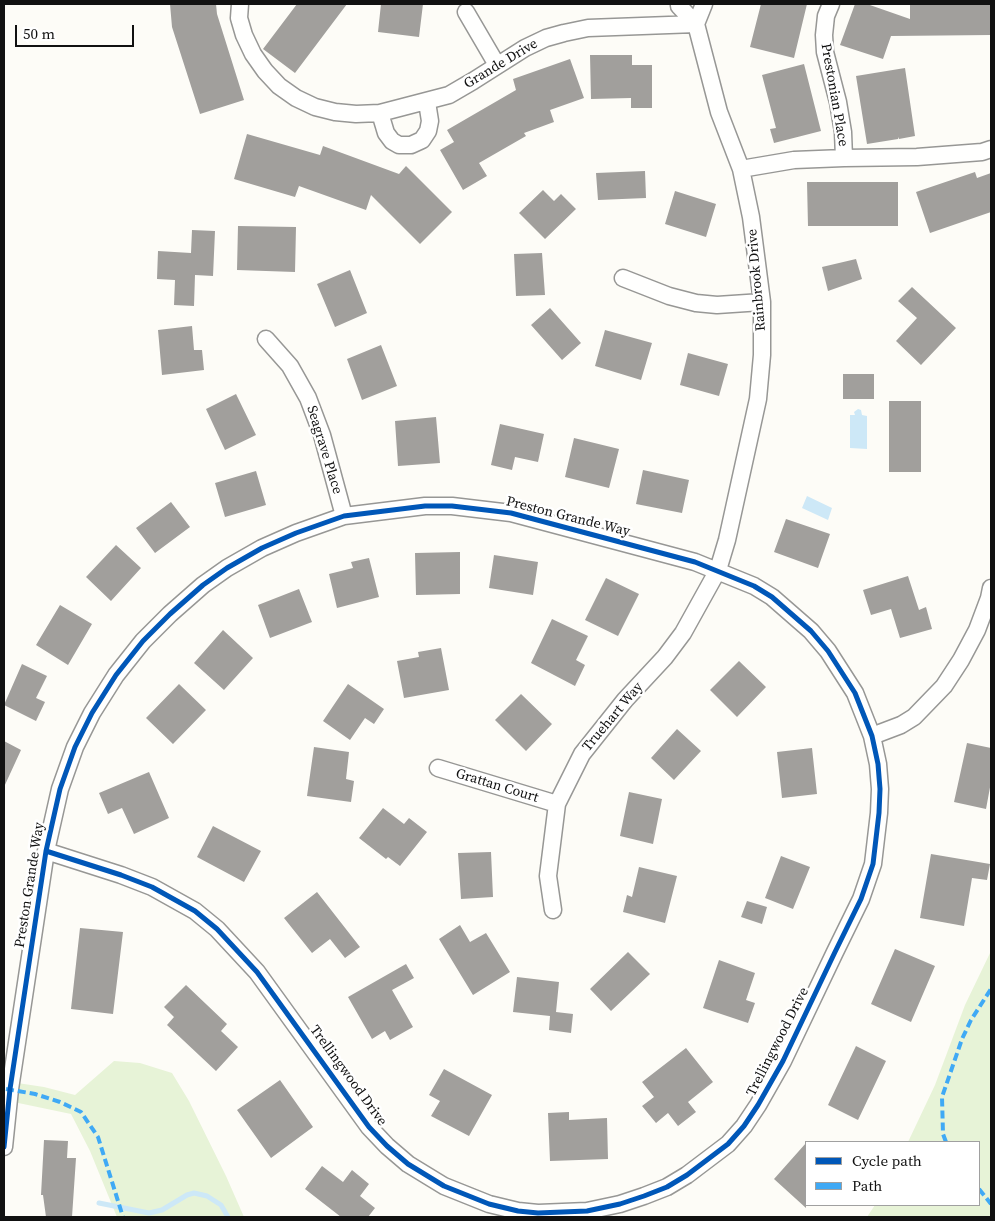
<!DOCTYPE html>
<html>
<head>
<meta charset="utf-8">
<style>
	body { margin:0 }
	#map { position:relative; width:995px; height:1221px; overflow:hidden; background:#fdfcf7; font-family:"Source Serif 4",serif }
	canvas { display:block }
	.frame { position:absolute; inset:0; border:5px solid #111; pointer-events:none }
	.legend { position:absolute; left:805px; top:1141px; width:175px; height:65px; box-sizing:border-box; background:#fff; border:1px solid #a0a0a0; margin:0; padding:6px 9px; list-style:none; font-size:15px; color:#111 }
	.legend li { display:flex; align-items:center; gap:10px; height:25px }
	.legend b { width:25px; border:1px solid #a0a0a0 }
	.scale { position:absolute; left:15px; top:25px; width:119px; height:22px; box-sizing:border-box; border:2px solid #111; border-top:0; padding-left:6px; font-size:15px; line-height:18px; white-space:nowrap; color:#111; -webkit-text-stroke:4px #fff; paint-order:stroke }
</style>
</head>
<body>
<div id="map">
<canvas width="995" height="1221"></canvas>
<div class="frame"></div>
<ul class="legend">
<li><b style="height:6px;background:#0057b8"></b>Cycle path</li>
<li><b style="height:6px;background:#3fa9f5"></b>Path</li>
</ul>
<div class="scale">50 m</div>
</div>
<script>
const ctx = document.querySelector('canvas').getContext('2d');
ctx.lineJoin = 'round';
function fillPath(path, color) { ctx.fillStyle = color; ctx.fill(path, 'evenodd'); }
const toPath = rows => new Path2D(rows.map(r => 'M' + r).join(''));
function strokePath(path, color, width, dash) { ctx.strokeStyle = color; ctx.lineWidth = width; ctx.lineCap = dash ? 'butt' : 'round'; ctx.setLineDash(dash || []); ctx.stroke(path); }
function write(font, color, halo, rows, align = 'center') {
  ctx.font = font + ' "Source Serif 4",serif'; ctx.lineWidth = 5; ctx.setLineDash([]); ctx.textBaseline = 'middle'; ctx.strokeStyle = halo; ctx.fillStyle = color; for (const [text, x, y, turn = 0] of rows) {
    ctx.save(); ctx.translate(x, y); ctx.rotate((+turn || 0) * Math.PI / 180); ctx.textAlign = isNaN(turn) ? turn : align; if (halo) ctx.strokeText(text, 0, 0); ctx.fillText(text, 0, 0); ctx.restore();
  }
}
fillPath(toPath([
	[991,951,991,1217,867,1217,875,1205,979,1205,979,1142,908,1142,935,1085,965,1005],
	[114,1061,140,1063,172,1073,189,1101,226,1176,244,1217,117,1217,90,1151,71,1114,4,1100,4,1081,44,1087,75,1095]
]), '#e7f3d7');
fillPath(toPath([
	[858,409,861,410,862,415,867,416,867,449,850,448,850,415,855,415,854,412],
	[807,496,832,508,828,520,802,508]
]), '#cde8f7');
strokePath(toPath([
	[99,1203,149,1213,162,1210,187,1195,194,1193,207,1196,221,1205,228,1217]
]), '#cde8f7', 5);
fillPath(toPath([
	[170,4,216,4,217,14,244,100,200,114,172,27],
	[297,4,347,4,295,73,263,49],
	[381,4,423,4,419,37,378,32],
	[761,4,807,4,794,58,750,47],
	[855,4,867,4,910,19,910,4,991,4,991,35,891,36,883,59,840,45],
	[590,55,632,55,632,65,652,65,652,108,631,108,631,98,591,99],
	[570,59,584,98,550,110,554,122,524,133,526,136,479,163,487,176,463,190,440,150,454,142,447,130,516,90,513,79],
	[804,64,821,131,774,143,770,129,776,128,762,75],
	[905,68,915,136,899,139,898,137,898,139,867,144,856,76],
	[247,134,320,155,323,146,399,174,406,166,452,212,420,244,371,195,366,210,299,186,295,197,234,179],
	[645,171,646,198,598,200,596,173],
	[975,172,977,178,991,173,991,212,930,233,916,192],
	[807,182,898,182,898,226,808,226],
	[543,190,554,201,561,194,576,209,545,239,519,213],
	[675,191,716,204,706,237,665,224],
	[238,226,296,227,295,272,237,270],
	[192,230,215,231,213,276,195,275,194,306,174,305,175,280,157,279,158,251,191,253],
	[542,253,545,295,516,296,514,254],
	[856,259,862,279,828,291,822,267],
	[350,270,367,313,335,327,317,284],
	[912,287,956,328,921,365,896,341,917,318,898,301],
	[550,308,581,343,562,360,531,325],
	[192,326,194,350,202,350,204,370,162,375,158,330],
	[605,330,652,343,641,380,595,366],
	[381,345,397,386,362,400,347,359],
	[688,353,728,364,719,396,680,385],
	[843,374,874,374,874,399,843,399],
	[236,394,256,435,225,450,206,409],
	[889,401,921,401,921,472,889,472],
	[436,417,440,463,398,466,395,421],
	[500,424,544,434,538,462,515,457,512,470,491,465],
	[574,438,619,449,609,488,565,477],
	[643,470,689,480,682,513,636,504],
	[256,471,266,505,225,517,215,483],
	[171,502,190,527,155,553,136,528],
	[786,519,830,534,818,568,774,552],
	[116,545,141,568,111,601,86,577],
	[460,552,460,594,416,595,415,553],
	[494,555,538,562,533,595,489,588],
	[369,558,379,597,337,608,329,574,353,568,351,562],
	[908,576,919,610,926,607,932,629,900,638,891,609,871,615,863,590],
	[606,578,639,594,618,636,585,620],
	[299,589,312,622,270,638,258,605],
	[60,605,92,624,68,665,36,645],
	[552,619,588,636,576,660,585,665,575,686,531,663],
	[223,630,253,658,224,690,194,663],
	[441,648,449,690,404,698,397,661,419,657,418,652],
	[739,661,766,687,737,717,710,690],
	[22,664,47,676,36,698,45,702,36,721,4,705],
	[179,684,206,710,173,744,146,718],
	[348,684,384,709,374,724,365,718,350,740,323,721],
	[521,694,552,724,526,751,495,720],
	[677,729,701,751,674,780,651,758],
	[4,741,21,750,4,787],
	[967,743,991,748,991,782,986,809,954,802],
	[314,747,349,752,346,779,354,781,351,802,307,796],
	[812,748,817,794,782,798,777,752],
	[149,772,169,818,134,834,122,808,108,814,99,793],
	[629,792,662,799,653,844,620,836],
	[383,808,404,824,409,818,427,832,400,866,388,857,386,859,359,838],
	[213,826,261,851,244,882,197,857],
	[491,852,493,897,461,899,458,853],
	[931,854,990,864,987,880,972,878,964,926,920,918],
	[781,856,810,867,793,909,765,898],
	[639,867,677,876,665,923,623,912,627,895,632,897],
	[317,892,360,947,345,958,330,939,312,953,284,918],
	[747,901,767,907,762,924,741,917],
	[460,925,470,942,486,933,510,972,473,995,439,939],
	[80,928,123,932,113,1014,71,1009],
	[895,949,935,966,911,1022,871,1004],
	[628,952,650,974,611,1011,590,989],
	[719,960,755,973,746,1000,755,1003,748,1023,703,1008],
	[406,964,414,978,392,990,413,1027,390,1040,385,1031,372,1039,348,997],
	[517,977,559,982,556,1012,573,1014,571,1033,549,1030,550,1016,513,1012],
	[186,985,227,1024,221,1031,238,1047,216,1071,167,1025,174,1017,164,1007],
	[856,1046,886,1061,858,1120,828,1105],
	[686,1048,713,1082,688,1102,696,1112,678,1126,668,1113,656,1123,642,1106,654,1097,642,1082],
	[444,1069,492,1095,469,1136,431,1116,440,1101,429,1095],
	[280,1080,313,1127,271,1158,237,1110],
	[569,1112,569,1120,607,1118,608,1159,550,1161,548,1113],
	[44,1140,68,1141,67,1158,76,1158,72,1217,46,1217,43,1195,41,1195],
	[806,1143,806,1208,774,1179],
	[322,1166,343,1182,352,1170,369,1184,360,1196,375,1208,368,1217,341,1217,305,1189]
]), '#a19f9c');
const minor = toPath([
	[240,4,239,18,244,35,253,54,265,71,279,86,296,98,315,107,335,112,356,114,380,113,449,95,473,81,525,48,546,38,564,33,588,28,696,24],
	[831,4,826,16,824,35,825,52,838,102,843,132,844,158,917,157,982,152,991,149],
	[466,12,497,65],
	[696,24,704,4],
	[380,113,386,133,392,141,399,145,411,145,422,140,428,131,430,121,427,102],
	[741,169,794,160,844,158],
	[623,278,669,296,696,303,717,305,762,302],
	[266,339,290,366,308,398,322,435,344,516],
	[872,736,901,725,914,717,944,686,961,660,977,630,989,598,991,588],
	[438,768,557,804],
	[553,910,548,876,557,804,582,754,625,700,665,657,683,633,718,570,727,540,758,399,762,355,762,302,751,217,741,169,719,112,696,24,679,6,679,4],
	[4,1147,10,1089,46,851,60,789,75,747,92,713,116,675,143,641,170,614,203,585,227,568,262,548,296,533,344,516,425,506,452,506,511,513,695,562,754,586,772,597,811,631,828,651,855,693,872,736,878,764,880,789,879,813,873,864,861,899,835,952,783,1061,758,1105,744,1126,728,1144,687,1175,667,1187,644,1196,620,1204,587,1211,538,1213,518,1211,489,1204,444,1186,408,1164,387,1146,369,1127,257,972,217,929,195,911,152,887,121,875,46,851]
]);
strokePath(minor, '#979795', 19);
strokePath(minor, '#fffffe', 16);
strokePath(toPath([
	[6,1089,35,1094,60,1102,81,1112,98,1137,123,1217],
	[946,1142,943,1134,942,1097,962,1039,971,1020,991,989],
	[979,1189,991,1204]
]), '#3fa9f5', 4, [8, 4]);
strokePath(toPath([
	[4,1147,10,1089,46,851,60,789,75,747,92,713,116,675,143,641,170,614,203,585,227,568,262,548,296,533,344,516,425,506,452,506,511,513,695,562,754,586,772,597,811,631,828,651,855,693,872,736,878,764,880,789,879,813,873,864,861,899,835,952,783,1061,758,1105,744,1126,728,1144,687,1175,667,1187,644,1196,620,1204,587,1211,538,1213,518,1211,489,1204,444,1186,408,1164,387,1146,369,1127,257,972,217,929,195,911,152,887,121,875,46,851]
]), '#0057b8', 5);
write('14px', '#111', '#fff', [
	["Grande Drive",501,64,-31],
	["Prestonian Place",834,95,80],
	["Rainbrook Drive",757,280,-95],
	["Seagrave Place",324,450,73],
	["Preston Grande Way",568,517,14],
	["Truehart Way",613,717,-50],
	["Grattan Court",497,786,17],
	["Preston Grande Way",30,885,-81],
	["Trellingwood Drive",778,1042,-63],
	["Trellingwood Drive",348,1076,54]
]);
</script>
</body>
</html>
